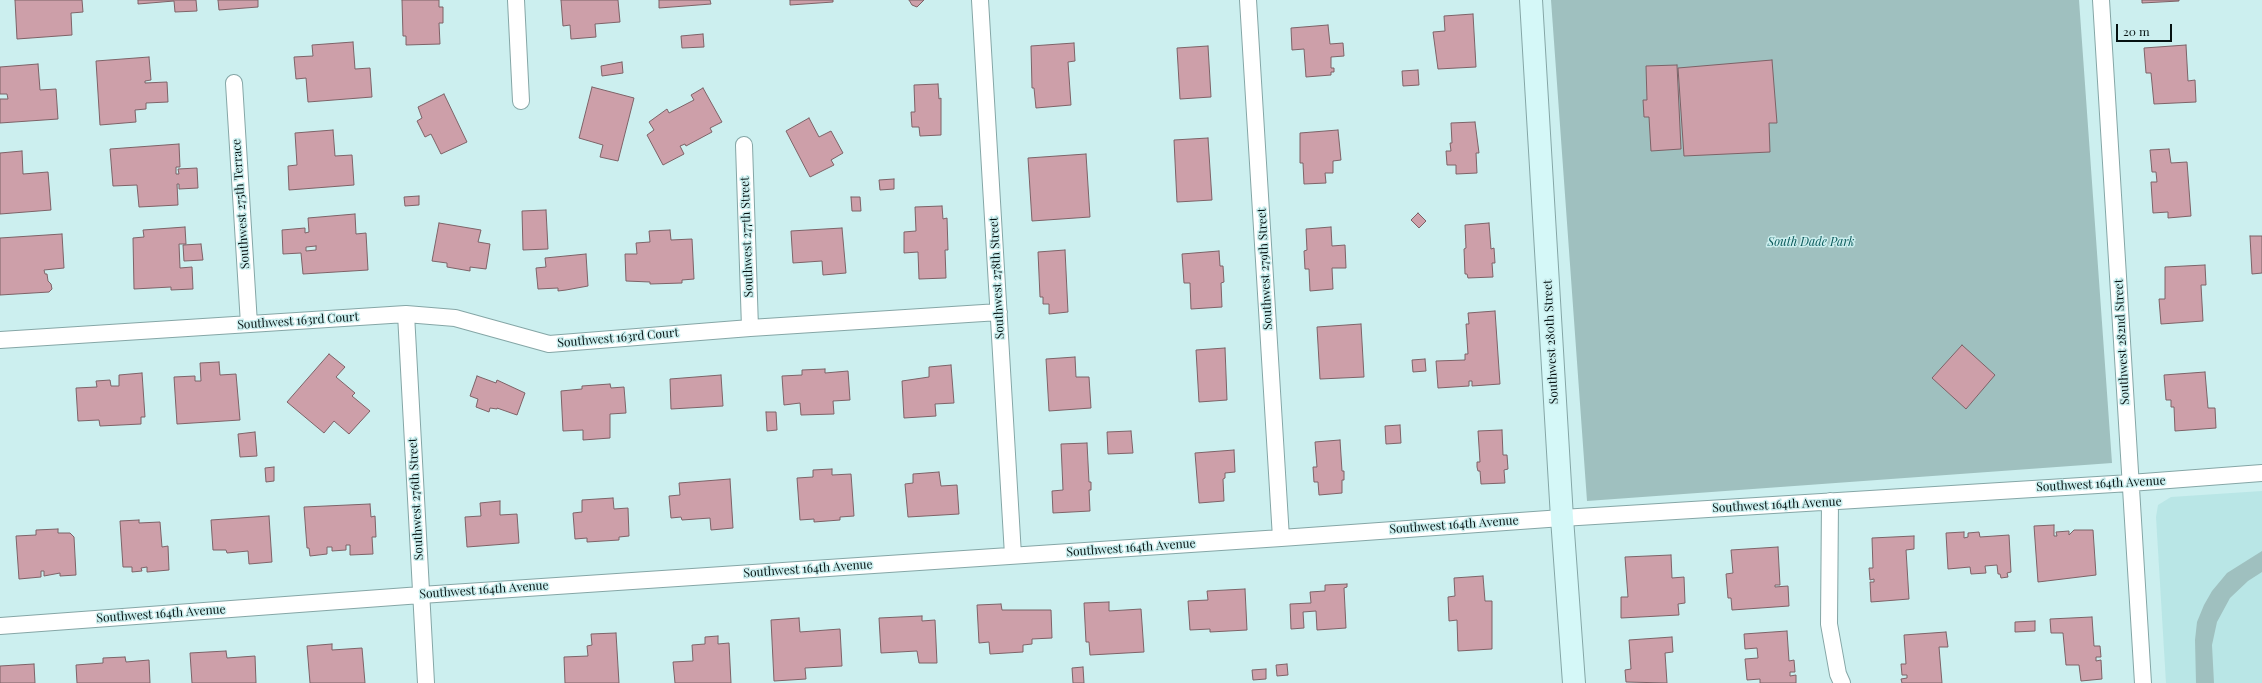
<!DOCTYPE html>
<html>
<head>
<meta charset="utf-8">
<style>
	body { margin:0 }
	#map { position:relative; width:2262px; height:683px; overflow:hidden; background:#ccefef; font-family:"Playfair Display",serif }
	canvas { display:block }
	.scale { position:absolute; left:2116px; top:24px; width:56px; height:18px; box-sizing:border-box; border:2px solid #051111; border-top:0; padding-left:5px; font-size:12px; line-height:14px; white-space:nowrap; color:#051111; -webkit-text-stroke:3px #ccefef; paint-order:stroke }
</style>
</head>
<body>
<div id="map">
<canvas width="2262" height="683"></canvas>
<div class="scale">20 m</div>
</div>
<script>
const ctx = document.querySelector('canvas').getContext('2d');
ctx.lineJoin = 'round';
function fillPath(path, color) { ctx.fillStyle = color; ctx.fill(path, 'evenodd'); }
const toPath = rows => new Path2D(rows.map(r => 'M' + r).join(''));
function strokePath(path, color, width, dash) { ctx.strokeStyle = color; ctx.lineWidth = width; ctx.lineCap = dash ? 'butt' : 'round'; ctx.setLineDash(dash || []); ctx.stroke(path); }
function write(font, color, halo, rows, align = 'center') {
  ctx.font = font + ' "Playfair Display",serif'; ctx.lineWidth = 3; ctx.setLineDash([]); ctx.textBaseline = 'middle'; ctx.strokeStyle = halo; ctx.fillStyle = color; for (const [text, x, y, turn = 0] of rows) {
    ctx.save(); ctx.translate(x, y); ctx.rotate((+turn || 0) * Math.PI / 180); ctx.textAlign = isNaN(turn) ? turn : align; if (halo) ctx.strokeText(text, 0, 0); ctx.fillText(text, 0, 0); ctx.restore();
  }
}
fillPath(toPath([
	[2262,491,2262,683,2166,683,2156,517,2158,505,2171,497]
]), '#b9e6e6');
fillPath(toPath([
	[1551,0,2079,0,2112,463,1587,501],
	[2262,551,2262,572,2248,581,2230,598,2217,622,2212,645,2214,683,2196,683,2195,640,2197,622,2204,605,2212,591,2227,573]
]), '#9fc0bf');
const building = toPath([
	[15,0,82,0,83,12,71,13,72,35,17,39,15,0],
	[138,0,196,0,197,11,175,12,174,1,138,4,138,0],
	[218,0,258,0,258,7,219,10,218,0],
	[402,0,439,0,439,7,443,7,443,23,439,23,440,44,406,45,406,36,403,36,402,0],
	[561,0,618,0,620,22,595,24,596,37,571,39,570,25,563,26,561,0],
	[659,0,710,0,711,4,659,8,659,0],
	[790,0,833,0,833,2,790,5,790,0],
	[909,0,924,0,917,7,912,5,909,0],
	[2142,0,2179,0,2179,1,2142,3,2142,0],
	[1473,14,1476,67,1438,69,1433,32,1445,31,1444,16,1473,14],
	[1328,25,1330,44,1343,43,1344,56,1331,57,1331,68,1334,68,1334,72,1331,72,1331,75,1306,77,1304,49,1292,50,1291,28,1328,25],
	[703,34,704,47,682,48,681,36,703,34],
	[353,42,355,69,370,68,372,97,308,102,306,78,296,79,294,57,313,56,312,45,353,42],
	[1074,43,1075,61,1068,62,1071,105,1036,108,1034,88,1032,88,1031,46,1074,43],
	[2186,45,2188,81,2195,80,2196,102,2154,104,2151,73,2146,73,2144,48,2186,45],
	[1208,46,1211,97,1180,99,1177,48,1208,46],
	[149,57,151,80,145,81,145,83,167,82,168,102,146,103,146,109,135,110,136,122,100,125,96,61,149,57],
	[1772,60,1777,123,1769,123,1770,152,1684,156,1678,68,1772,60],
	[622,62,623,73,602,76,601,66,622,62],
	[38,64,40,90,56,89,58,119,0,123,0,99,8,99,7,94,0,94,0,67,38,64],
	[1677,65,1681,149,1651,151,1649,117,1644,117,1643,100,1647,100,1646,66,1677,65],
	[1418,70,1419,85,1403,86,1402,71,1418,70],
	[938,84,939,99,941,98,941,135,920,136,919,127,912,127,911,112,915,112,914,85,938,84],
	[592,87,634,98,618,161,600,157,603,145,579,138,592,87],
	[703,88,722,122,710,128,712,132,686,146,685,144,680,146,684,154,663,165,647,135,654,130,649,122,667,109,669,113,694,100,691,95,703,88],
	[444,94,467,142,441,154,431,134,425,137,417,121,422,118,418,107,444,94],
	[809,118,819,137,831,131,843,153,831,160,834,165,810,177,786,131,809,118],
	[1475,122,1479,153,1476,153,1477,173,1456,174,1456,165,1447,165,1446,151,1451,151,1450,143,1452,143,1451,123,1475,122],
	[333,130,335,156,352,155,354,185,289,190,288,166,297,165,295,133,333,130],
	[1338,130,1341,160,1333,161,1333,173,1325,173,1326,183,1304,184,1303,163,1300,163,1300,133,1338,130],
	[1208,138,1212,200,1177,202,1174,140,1208,138],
	[179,144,180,167,176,167,176,174,179,174,178,169,197,168,198,188,179,189,179,184,177,184,178,205,139,207,137,185,113,186,110,149,179,144],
	[2169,149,2171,163,2187,162,2191,216,2168,218,2168,212,2153,213,2151,182,2157,182,2156,172,2152,172,2150,150,2169,149],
	[22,151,23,174,48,172,51,210,0,214,0,153,22,151],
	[1086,154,1090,217,1032,221,1028,158,1086,154],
	[894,179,894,189,880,190,879,180,894,179],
	[419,196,419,205,405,206,404,197,419,196],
	[851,197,860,197,861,211,852,211,851,197],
	[942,206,943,219,947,218,948,250,945,250,946,278,919,279,918,252,904,253,904,232,916,231,915,207,942,206],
	[546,210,548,249,523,250,522,211,546,210],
	[1418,213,1426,221,1419,228,1411,220,1418,213],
	[355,214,356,234,366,233,368,270,303,274,301,253,283,254,282,230,305,228,305,233,309,232,308,218,355,214],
	[316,246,316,250,306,251,306,247,316,246],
	[439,223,481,230,478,242,490,244,486,269,470,267,470,271,447,267,447,263,432,261,439,223],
	[1489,223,1491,249,1494,248,1495,263,1492,263,1493,277,1468,278,1467,274,1465,274,1464,249,1466,248,1465,225,1489,223],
	[185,227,186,244,179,244,180,268,192,267,193,289,171,290,171,287,134,289,133,238,144,237,143,230,185,227],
	[1331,227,1332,246,1345,245,1346,268,1332,268,1333,289,1310,291,1309,269,1305,269,1304,251,1307,250,1306,229,1331,227],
	[842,228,846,273,823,275,822,261,793,263,791,231,842,228],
	[670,230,671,240,692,239,694,279,682,280,682,283,650,284,650,282,626,281,625,254,637,254,636,243,650,242,649,231,670,230],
	[62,234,64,268,44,270,45,274,47,274,48,281,51,284,52,289,49,292,0,295,0,238,62,234],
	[2250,236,2262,236,2262,273,2252,274,2250,236],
	[201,244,203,260,184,261,183,245,201,244],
	[1065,250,1068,312,1049,314,1049,304,1043,304,1043,297,1040,297,1038,252,1065,250],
	[1219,251,1220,266,1223,266,1224,282,1221,283,1222,307,1191,309,1190,283,1184,283,1182,254,1219,251],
	[586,254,588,286,566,290,558,291,558,288,538,289,536,268,546,267,545,258,586,254],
	[2205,265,2206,285,2201,285,2203,321,2161,324,2159,299,2165,299,2165,267,2205,265],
	[1495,311,1500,384,1472,386,1472,381,1469,381,1469,386,1438,388,1436,361,1465,360,1465,354,1468,354,1466,324,1469,324,1468,313,1495,311],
	[1361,324,1364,377,1320,379,1317,327,1361,324],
	[1962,345,1995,375,1966,409,1932,378,1962,345],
	[1225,348,1227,400,1199,402,1196,350,1225,348],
	[329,354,345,367,336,377,355,393,352,396,370,411,349,434,334,421,324,433,287,402,329,354],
	[1075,357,1076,377,1089,377,1091,408,1049,411,1046,359,1075,357],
	[1425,359,1426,371,1413,372,1412,360,1425,359],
	[219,362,220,375,236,374,240,420,177,424,174,377,195,376,195,381,201,381,200,363,219,362],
	[951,365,954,403,935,404,936,416,904,418,902,381,929,377,929,367,951,365],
	[825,369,825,373,848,371,850,400,833,401,834,414,801,415,800,403,784,405,782,376,802,375,802,370,825,369],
	[2205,372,2208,408,2215,408,2216,428,2175,431,2174,407,2171,407,2171,400,2166,400,2164,375,2205,372],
	[142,373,145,417,141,417,141,424,100,426,99,420,78,421,76,388,97,387,96,381,110,380,111,386,119,386,119,375,142,373],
	[721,375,723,406,671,409,670,379,721,375],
	[477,376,496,383,497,380,525,393,517,415,497,408,497,409,490,408,489,412,476,407,478,399,470,396,477,376],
	[610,384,611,388,624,387,626,413,610,414,610,438,583,440,583,430,563,431,561,391,582,389,582,386,610,384],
	[766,412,776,412,777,430,767,431,766,412],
	[1400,425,1401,443,1386,444,1385,426,1400,425],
	[1502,430,1503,455,1507,455,1508,469,1504,470,1505,483,1481,484,1480,471,1478,471,1477,467,1477,462,1480,462,1478,431,1502,430],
	[1131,431,1133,453,1108,454,1107,432,1131,431],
	[255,432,257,456,240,457,238,434,255,432],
	[1340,440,1342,471,1344,471,1344,480,1342,480,1342,493,1319,495,1318,482,1314,482,1313,467,1317,467,1315,442,1340,440],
	[1087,443,1089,482,1091,482,1091,490,1089,490,1090,511,1053,513,1052,491,1063,490,1061,444,1087,443],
	[1234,450,1235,472,1225,473,1225,478,1223,479,1224,501,1199,503,1195,453,1234,450],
	[274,467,274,481,266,482,265,468,274,467],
	[832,469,832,475,851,474,854,516,840,517,840,520,814,522,814,519,800,520,797,478,813,477,813,470,832,469],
	[939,472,941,486,957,485,959,514,908,517,905,484,913,483,913,474,939,472],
	[730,479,733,528,711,530,710,518,682,520,681,517,671,518,669,496,680,495,679,483,730,479],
	[613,498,614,509,628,508,629,536,619,537,619,540,587,542,587,538,575,539,573,513,582,512,582,500,613,498],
	[500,501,500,515,517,514,519,543,467,547,465,517,481,516,480,503,500,501],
	[370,504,371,517,375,516,376,537,372,537,373,554,350,555,350,545,346,545,346,550,332,551,332,547,327,547,327,554,310,556,309,548,307,548,304,507,370,504],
	[269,516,272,562,249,564,248,551,227,553,226,550,213,550,211,520,269,516],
	[139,520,139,523,160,522,162,547,168,546,169,570,147,572,147,567,141,568,142,571,132,572,132,567,123,567,120,521,139,520],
	[2054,525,2054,536,2057,536,2056,532,2069,531,2069,535,2074,530,2093,530,2096,575,2038,582,2034,526,2054,525],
	[58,529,58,533,70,533,74,537,76,575,60,576,60,573,44,576,44,571,41,571,41,577,19,579,16,536,36,535,36,530,58,529],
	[1964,532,1964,538,1968,537,1968,533,1979,532,1980,537,2009,535,2011,572,2007,573,2008,577,2001,578,2000,574,1998,574,1997,565,1985,566,1986,573,1971,574,1970,567,1948,569,1946,533,1964,532],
	[1914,536,1914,549,1906,550,1909,599,1871,602,1870,582,1874,582,1874,579,1870,580,1869,568,1873,568,1872,538,1914,536],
	[1778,547,1780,585,1775,585,1775,587,1788,586,1789,606,1732,610,1731,598,1728,598,1726,574,1733,573,1731,550,1778,547],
	[1671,555,1672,578,1684,577,1685,603,1678,604,1679,615,1621,618,1621,597,1628,597,1625,557,1671,555],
	[1483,576,1485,601,1492,601,1492,649,1458,651,1457,620,1449,621,1448,597,1455,596,1454,578,1483,576],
	[1347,584,1347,587,1344,588,1346,628,1317,630,1316,611,1303,612,1304,628,1291,629,1290,604,1311,603,1310,592,1325,591,1325,585,1347,584],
	[1245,589,1247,630,1210,632,1210,629,1190,630,1188,601,1208,600,1207,591,1245,589],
	[1109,602,1109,611,1141,609,1144,652,1090,655,1089,642,1086,642,1084,603,1109,602],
	[1001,604,1002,610,1051,610,1052,638,1032,639,1032,644,1023,645,1023,652,990,654,989,642,979,643,977,605,1001,604],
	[922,616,922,621,935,620,937,663,919,663,917,651,881,653,879,618,922,616],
	[2092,617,2094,646,2100,646,2101,657,2096,657,2096,661,2101,660,2102,679,2081,681,2079,665,2066,665,2063,633,2051,633,2050,619,2092,617],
	[799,618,800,632,840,629,842,666,805,668,806,679,774,681,771,620,799,618],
	[2035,621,2035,631,2015,632,2015,622,2035,621],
	[1787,631,1789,661,1794,660,1795,672,1790,672,1790,676,1796,675,1796,683,1760,683,1760,679,1747,680,1745,659,1758,658,1757,648,1745,649,1744,634,1787,631],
	[1946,632,1948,647,1939,647,1942,683,1902,683,1901,679,1907,678,1907,675,1902,675,1901,664,1906,664,1904,635,1946,632],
	[616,633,619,683,565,683,564,657,588,656,587,646,592,645,591,634,616,633],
	[718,636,718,644,729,643,731,683,675,683,673,662,693,661,692,645,705,644,705,637,718,636],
	[1672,637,1673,652,1665,653,1667,683,1626,682,1625,670,1631,669,1629,640,1672,637],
	[332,644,332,650,362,648,365,683,310,683,307,646,332,644],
	[226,651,227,658,255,656,256,683,192,683,190,653,226,651],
	[125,657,126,662,149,660,150,683,77,683,76,665,103,663,103,658,125,657],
	[34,664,35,683,0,683,0,666,34,664],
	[1287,664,1288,675,1277,676,1276,665,1287,664],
	[1083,667,1084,683,1073,683,1072,668,1083,667],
	[1266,669,1266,679,1253,680,1252,670,1266,669]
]);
fillPath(building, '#cd9fa9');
strokePath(building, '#7d6267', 1);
const street = toPath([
	[516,0,521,101],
	[980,0,1013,555],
	[1248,0,1281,538],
	[2101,0,2143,683],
	[234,83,249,324],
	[744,145,750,328],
	[406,314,426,683],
	[0,340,406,314,455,318,549,344,750,328,999,312],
	[1830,501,1829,624,1838,674,1842,683],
	[0,626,421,595,1281,538,1562,518,2130,483,2262,473]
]);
const secondary = toPath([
	[1531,0,1562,518,1574,683]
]);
strokePath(street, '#85a6a6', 18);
strokePath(secondary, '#85a6a6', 24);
strokePath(street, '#fff', 16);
strokePath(secondary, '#d5f8f8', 22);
write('12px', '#051111', '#ccefef', [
	["Southwest 275th Terrace",241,204,-94],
	["Southwest 277th Street",747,237,-92],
	["Southwest 279th Street",1265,269,-93],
	["Southwest 278th Street",997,278,-93],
	["Southwest 163rd Court",298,321,-4],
	["Southwest 163rd Court",618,338,-5],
	["Southwest 280th Street",1551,342,-93],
	["Southwest 282nd Street",2122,342,-93],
	["Southwest 164th Avenue",2101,484,-3],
	["Southwest 276th Street",416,499,-93],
	["Southwest 164th Avenue",1777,505,-3],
	["Southwest 164th Avenue",1454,525,-4],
	["Southwest 164th Avenue",1131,548,-4],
	["Southwest 164th Avenue",808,569,-4],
	["Southwest 164th Avenue",484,590,-4],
	["Southwest 164th Avenue",161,614,-4]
]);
write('italic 12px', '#095859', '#ccefef', [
	["South Dade Park",1811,242]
]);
</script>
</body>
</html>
